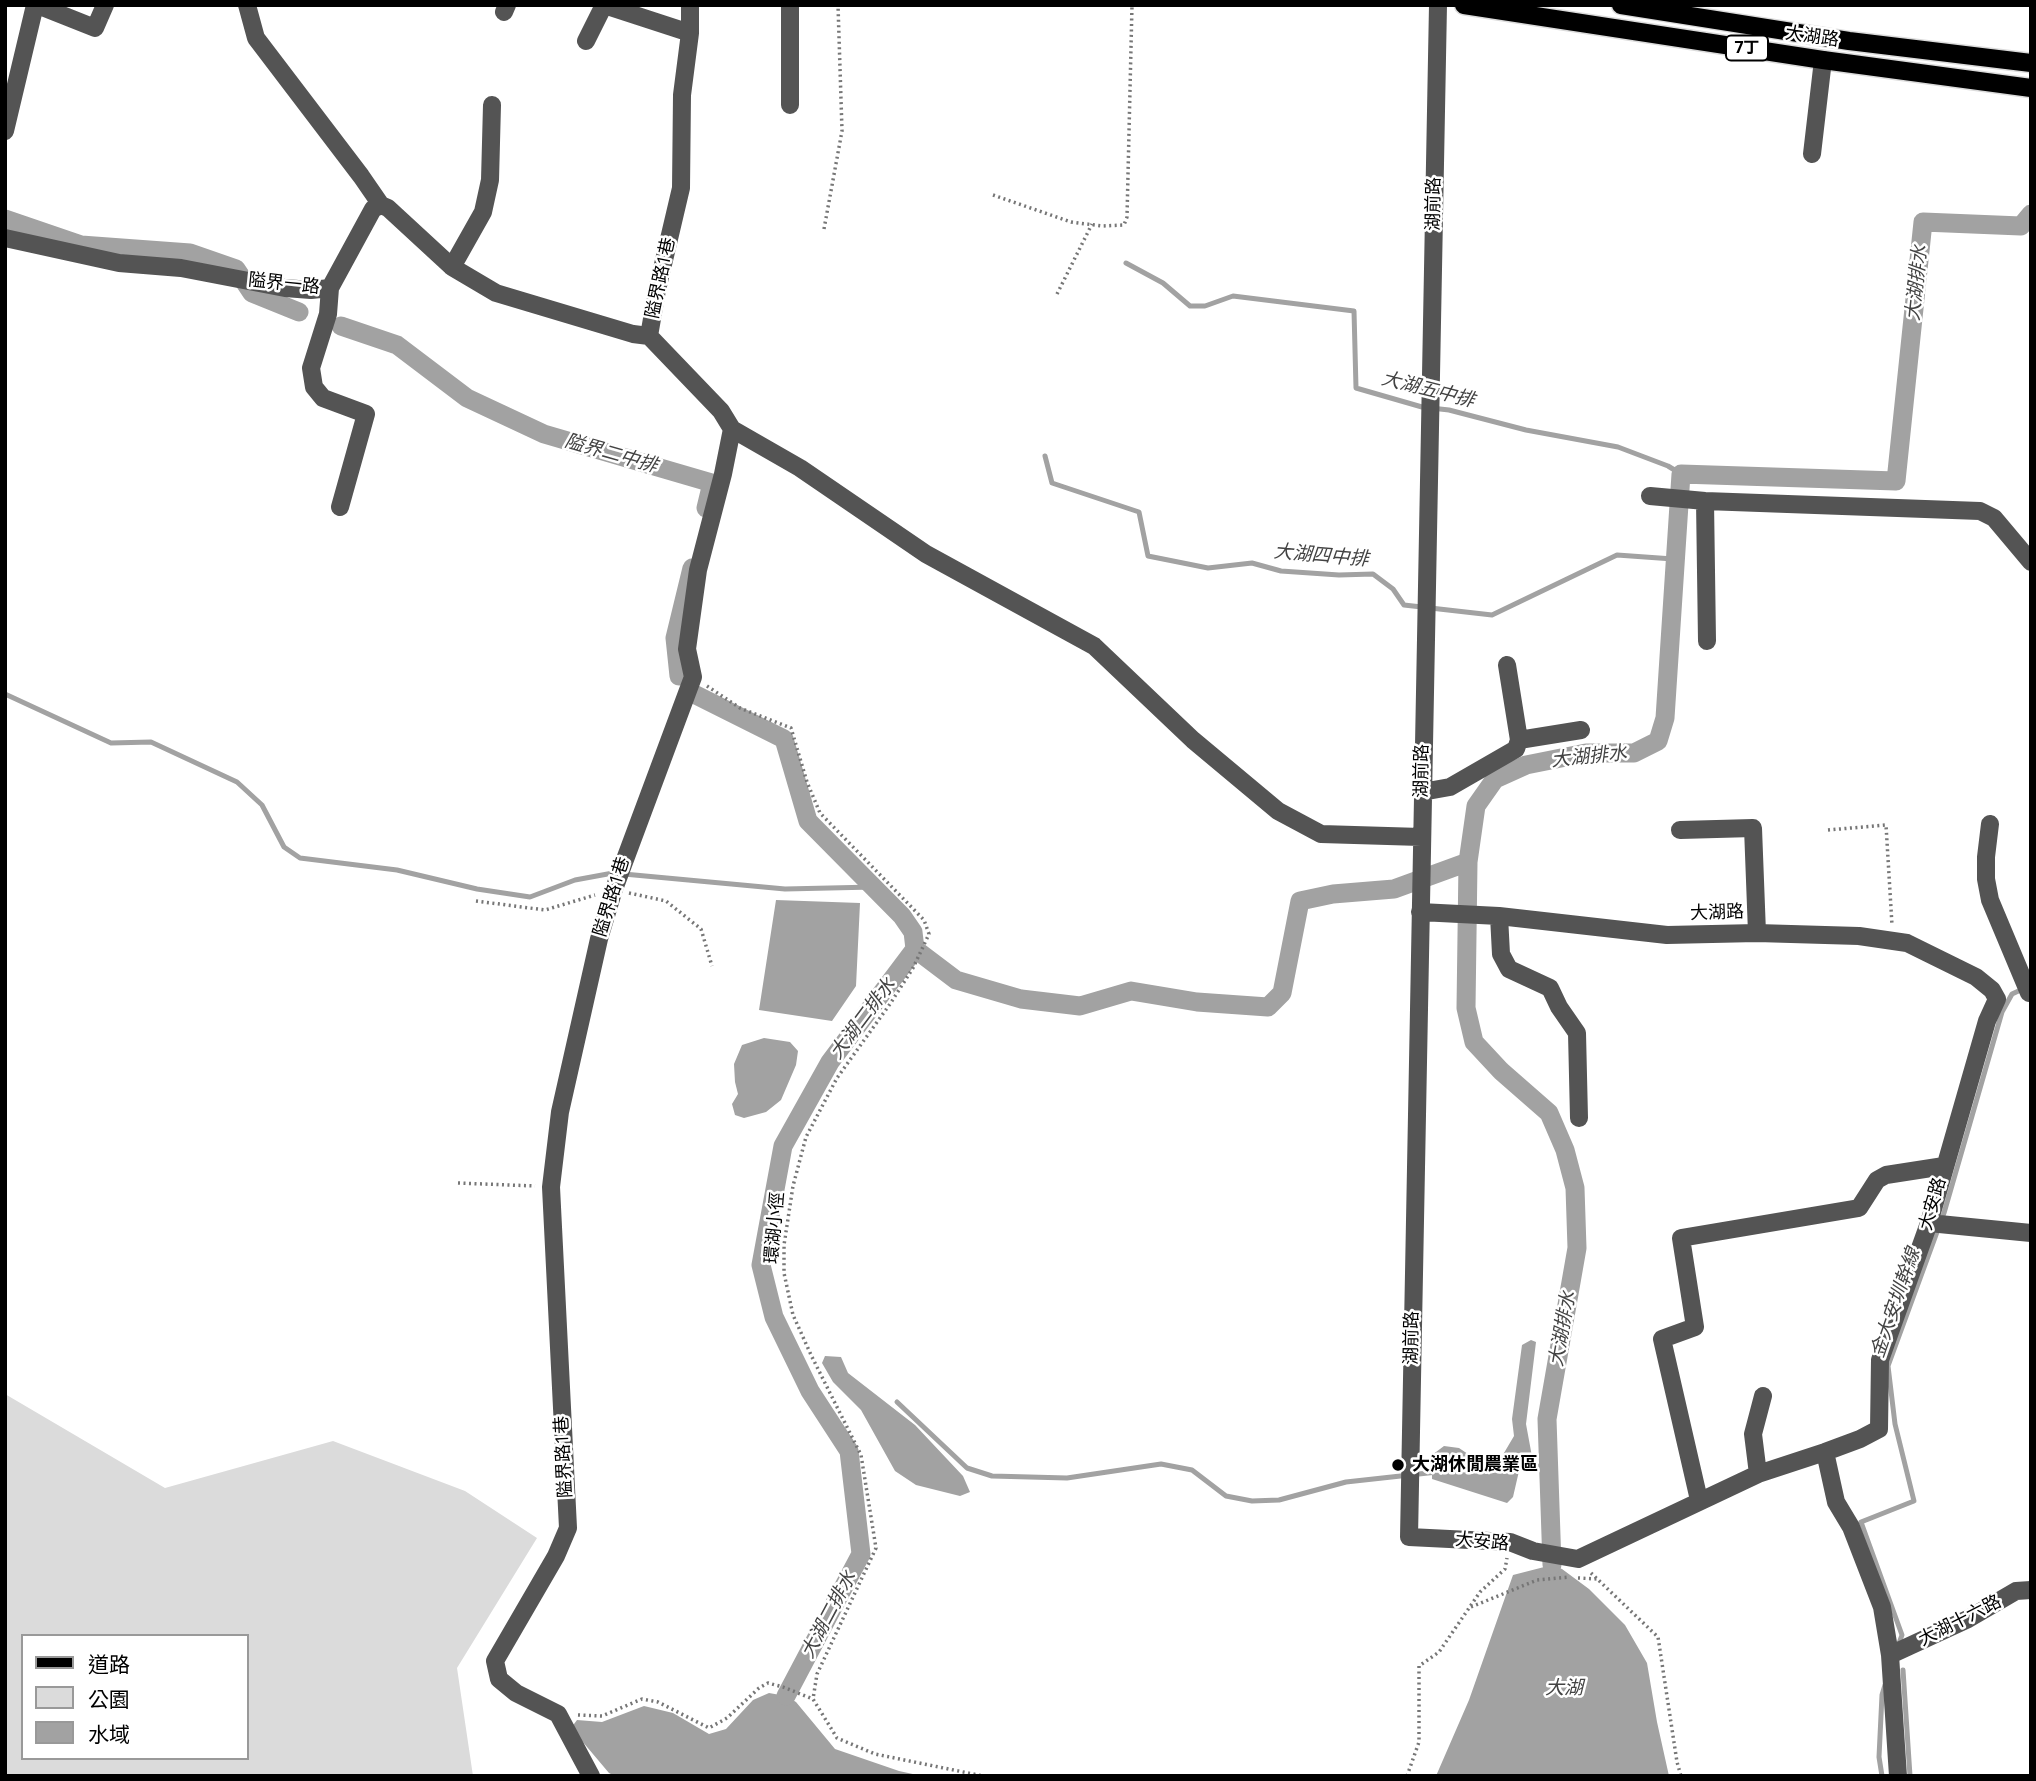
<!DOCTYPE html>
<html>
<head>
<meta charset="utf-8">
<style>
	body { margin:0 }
	#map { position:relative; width:2036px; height:1781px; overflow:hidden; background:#fff; font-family:"Open Sans","Noto Sans TC",sans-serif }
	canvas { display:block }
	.frame { position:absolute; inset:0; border:7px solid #000; pointer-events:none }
	.legend { position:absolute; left:21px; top:1634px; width:228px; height:126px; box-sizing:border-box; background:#fff; border:2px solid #999; margin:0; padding:9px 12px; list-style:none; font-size:21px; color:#000 }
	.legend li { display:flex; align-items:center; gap:14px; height:35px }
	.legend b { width:35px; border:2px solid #999 }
</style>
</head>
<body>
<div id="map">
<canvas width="2036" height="1781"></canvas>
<div class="frame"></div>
<ul class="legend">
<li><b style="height:9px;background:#000"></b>道路</li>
<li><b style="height:19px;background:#dbdbdb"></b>公園</li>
<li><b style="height:19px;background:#a2a2a2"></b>水域</li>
</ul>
</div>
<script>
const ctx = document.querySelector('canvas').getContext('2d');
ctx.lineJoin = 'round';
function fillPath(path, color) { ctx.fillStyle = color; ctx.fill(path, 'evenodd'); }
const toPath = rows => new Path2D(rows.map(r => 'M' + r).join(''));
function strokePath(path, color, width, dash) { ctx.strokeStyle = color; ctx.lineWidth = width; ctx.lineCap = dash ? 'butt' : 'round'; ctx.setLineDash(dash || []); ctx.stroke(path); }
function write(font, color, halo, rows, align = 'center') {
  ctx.font = font + ' "Open Sans","Noto Sans TC",sans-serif'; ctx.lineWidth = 5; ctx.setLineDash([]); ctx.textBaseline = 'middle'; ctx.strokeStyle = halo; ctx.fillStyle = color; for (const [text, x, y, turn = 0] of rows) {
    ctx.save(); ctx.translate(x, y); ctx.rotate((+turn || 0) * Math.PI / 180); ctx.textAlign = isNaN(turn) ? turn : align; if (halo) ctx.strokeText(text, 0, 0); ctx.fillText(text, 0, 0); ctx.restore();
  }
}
fillPath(toPath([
	[5,1394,165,1488,333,1441,465,1491,537,1538,457,1668,473,1776,5,1776],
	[23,1636,247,1636,247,1758,23,1758]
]), '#dbdbdb');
fillPath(toPath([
	[776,900,860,903,856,986,832,1021,759,1010],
	[764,1038,790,1042,798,1051,796,1065,781,1100,766,1112,744,1118,735,1115,732,1104,738,1094,735,1082,734,1064,742,1045],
	[1531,1340,1536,1342,1526,1424,1533,1462,1519,1471,1513,1497,1507,1503,1432,1479,1432,1455,1444,1446,1459,1448,1468,1454,1501,1458,1514,1436,1512,1419,1522,1345],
	[825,1356,841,1357,848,1373,915,1425,963,1476,970,1492,960,1496,916,1485,895,1471,861,1410,833,1382,822,1363],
	[1552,1565,1562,1569,1589,1589,1625,1625,1647,1663,1657,1722,1669,1776,1436,1776,1469,1700,1513,1575],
	[769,1693,786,1696,796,1702,835,1749,899,1771,922,1776,615,1776,609,1773,571,1728,577,1720,602,1722,644,1706,673,1713,709,1734,726,1729,753,1700]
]), '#a2a2a2');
strokePath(toPath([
	[1126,263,1163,283,1190,306,1205,306,1233,296,1354,311,1356,388,1422,407,1449,410,1526,430,1618,447,1668,466,1681,474],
	[1045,456,1052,483,1139,512,1148,556,1208,568,1252,563,1281,571,1339,575,1373,574,1393,589,1404,605,1492,615,1617,555,1673,559],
	[5,694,111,743,151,742,237,782,262,805,284,847,300,858,397,870,477,889,530,897,575,880,613,873,785,889,874,887],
	[897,1402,967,1468,992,1476,1067,1478,1161,1464,1192,1470,1226,1496,1252,1501,1279,1500,1346,1482,1437,1472],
	[1521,1465,1550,1467],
	[1898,1646,1902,1635,1861,1522,1914,1501,1895,1424,1888,1366,1944,1213,2002,1012,2012,994,2025,988],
	[1903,1670,1910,1776],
	[1882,1776,1879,1757,1882,1695,1885,1685]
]), '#a2a2a2', 5);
strokePath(toPath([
	[5,219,81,245,190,253,236,269,252,293,299,312],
	[341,326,397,345,467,398,544,434,712,483,706,508],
	[679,676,675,638,692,568],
	[694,694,784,739,808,821,902,916,913,932,915,949],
	[915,949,956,980,1021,999,1080,1006,1131,991,1197,1002,1268,1007,1282,993,1300,901,1333,894,1394,889,1468,862],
	[1552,1565,1547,1419,1577,1248,1575,1188,1565,1150,1549,1113,1501,1071,1474,1042,1466,1008,1468,862,1476,806,1495,779,1526,765,1586,753,1634,753,1658,741,1665,718,1681,474,1896,481,1923,222,2021,226,2031,214],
	[786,1696,861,1554,849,1451,810,1391,774,1317,761,1265,783,1146,830,1062,915,949]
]), '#a2a2a2', 19);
const major = toPath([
	[1464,5,1823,60,2031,88],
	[1621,5,1849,41,2031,63]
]);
strokePath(major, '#dbdbdb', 21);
strokePath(toPath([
	[993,195,1071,222,1102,226,1124,225,1127,217,1132,5],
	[824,229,842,131,838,5],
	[1057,294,1092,224],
	[707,686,740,708,791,728,807,782,820,813,924,920,929,934,913,968,890,1004,837,1078,806,1137,793,1186,784,1245,784,1273,793,1315,812,1357,861,1455,876,1548,817,1674,813,1699,837,1738,875,1754,983,1776],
	[1828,830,1886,825,1892,925],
	[629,893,666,901,701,929,712,966],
	[476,901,545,910,595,895],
	[458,1183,535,1186],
	[1591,1573,1658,1637,1677,1762,1681,1776],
	[1578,1578,1598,1579],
	[1471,1607,1537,1580,1570,1577],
	[578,1715,602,1716,642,1699,658,1702,709,1728,727,1718,759,1688,768,1683,783,1687,813,1699],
	[1407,1776,1419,1742,1419,1666,1439,1652,1480,1592,1505,1569,1507,1558]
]), '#767676', 3.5, [2, 3.5]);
strokePath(toPath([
	[37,5,95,28,105,5],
	[247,5,256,38,361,176,381,205],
	[604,5,690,33],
	[1438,5,1409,1537,1510,1542,1533,1551,1578,1559,1758,1474,1825,1452,1860,1439,1879,1429,1880,1360,1929,1223,1987,1021,1997,999],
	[504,12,507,5],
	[586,41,604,5],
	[790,105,790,5],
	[5,131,35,5],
	[1812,154,1823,60],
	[5,238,119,263,181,268,285,288,311,290,330,288,373,209,381,205,388,208,452,267,496,293,633,334,649,336],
	[452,267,483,212,490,180,492,105],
	[330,288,328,314,311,368,314,387,323,398,366,414,340,507],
	[732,429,800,468,926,554,1094,646,1193,740,1278,811,1321,834,1421,837],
	[1650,496,1705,501,1980,511,1994,518,2031,562],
	[1705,501,1707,641],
	[1519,740,1581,730],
	[1422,792,1450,787,1516,749,1519,740,1507,665],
	[1990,824,1986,857,1986,879,1990,900,2029,993],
	[1680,830,1753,828,1757,933],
	[1420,912,1499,916,1667,935,1757,933,1859,936,1907,943,1976,977,1992,990,1997,999],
	[1499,916,1501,954,1509,969,1550,988,1559,1007,1577,1033,1579,1118],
	[1929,1223,2031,1233],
	[1825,1452,1836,1502,1851,1527,1882,1607,1890,1655,1898,1776],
	[1758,1474,1753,1434,1763,1396],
	[1699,1500,1662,1339,1695,1327,1681,1238,1859,1208,1877,1180,1886,1175,1944,1166],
	[1890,1655,1968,1619,2016,1591,2031,1590],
	[591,1776,558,1714,516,1693,499,1679,495,1661,556,1556,568,1528,551,1187,560,1112,599,939,614,889,693,677,687,649,698,570,723,474,732,429,721,411,649,336,657,290,681,188,682,95,690,33,690,5]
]), '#545454', 18);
strokePath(major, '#000', 18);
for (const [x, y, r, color] of [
	[1398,1465,7,"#000"]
]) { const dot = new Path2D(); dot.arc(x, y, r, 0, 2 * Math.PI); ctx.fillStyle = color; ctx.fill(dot); strokePath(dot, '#fff', 2.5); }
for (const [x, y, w] of [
	[1747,48,42]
]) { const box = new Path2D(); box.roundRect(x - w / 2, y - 12.5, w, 25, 5); ctx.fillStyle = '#fff'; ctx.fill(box); strokePath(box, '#000', 2); }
write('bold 16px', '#000', null, [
	["7丁",1747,48]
]);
write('18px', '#000', '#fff', [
	["大湖路",1812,37,8],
	["湖前路",1434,204,-89],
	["隘界路1巷",661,278,-78],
	["隘界一路",284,284,6],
	["湖前路",1422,771,-89],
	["隘界路1巷",612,897,-73],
	["大湖路",1717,913,-2],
	["大安路",1933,1204,-74],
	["環湖小徑",775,1228,-85],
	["湖前路",1412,1338,-89],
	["隘界路1巷",564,1457,-93],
	["大安路",1482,1542,5],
	["大湖十六路",1960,1621,-27]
]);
write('bold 18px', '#000', '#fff', [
	["大湖休閒農業區",1412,1465]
], 'left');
write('italic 19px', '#434343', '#fff', [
	["大湖排水",1917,283,-84],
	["大湖五中排",1428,390,14],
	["隘界二中排",611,454,16],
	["大湖四中排",1321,556,5],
	["大湖排水",1589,757,-6],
	["大湖二排水",863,1019,-53],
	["金大安圳幹線",1896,1303,-71],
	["大湖排水",1563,1329,-80],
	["大湖二排水",829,1615,-62],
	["大湖",1564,1689]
]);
</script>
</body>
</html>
